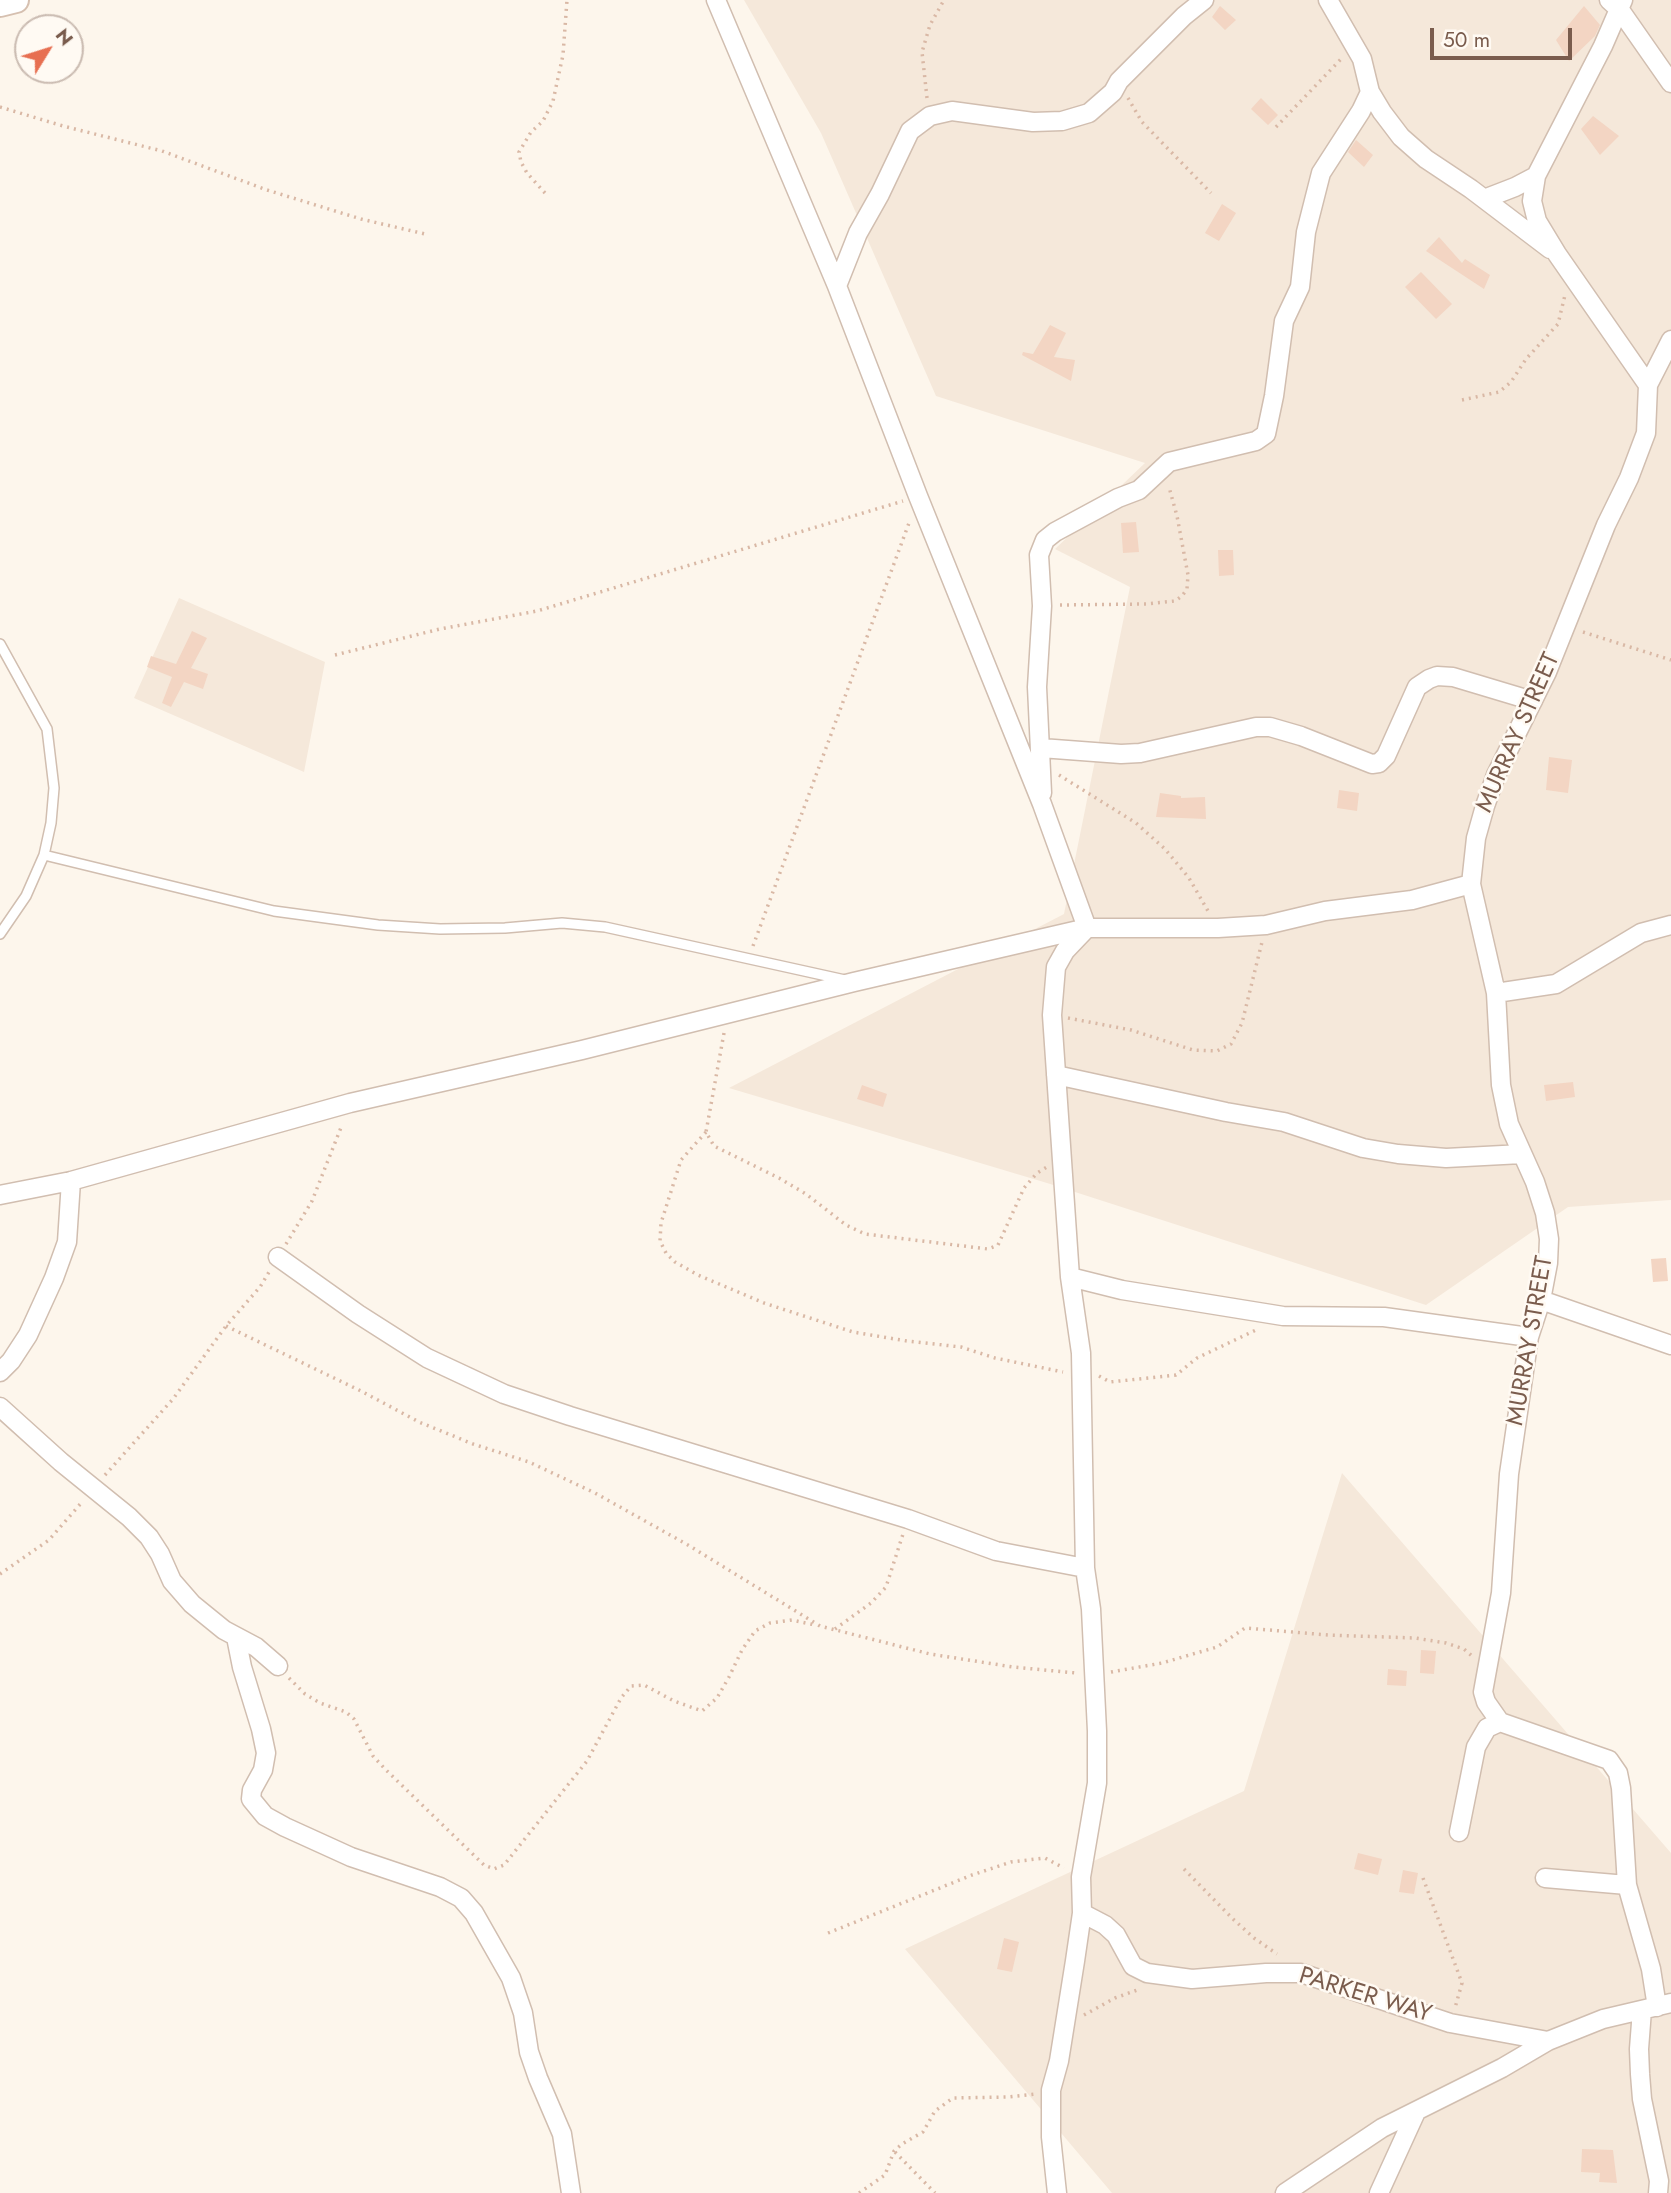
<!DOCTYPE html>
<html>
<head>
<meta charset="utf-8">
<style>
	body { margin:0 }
	#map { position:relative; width:1671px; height:2193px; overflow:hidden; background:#fdf6ec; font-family:Jost,sans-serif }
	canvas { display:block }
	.north { position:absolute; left:14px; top:14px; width:70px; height:70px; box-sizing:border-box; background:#fffaf3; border:2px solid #cabbb1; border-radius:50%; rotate:52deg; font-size:19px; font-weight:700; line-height:28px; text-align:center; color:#7a5c4d }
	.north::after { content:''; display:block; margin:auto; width:24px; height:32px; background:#e76f51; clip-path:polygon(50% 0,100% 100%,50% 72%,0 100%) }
	.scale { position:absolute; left:1430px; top:28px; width:142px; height:32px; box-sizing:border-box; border:4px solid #7a5c4d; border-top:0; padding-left:9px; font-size:21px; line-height:24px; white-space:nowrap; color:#7a5c4d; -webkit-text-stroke:5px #fffaf3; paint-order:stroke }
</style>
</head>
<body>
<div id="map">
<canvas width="1671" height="2193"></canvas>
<div class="north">N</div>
<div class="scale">50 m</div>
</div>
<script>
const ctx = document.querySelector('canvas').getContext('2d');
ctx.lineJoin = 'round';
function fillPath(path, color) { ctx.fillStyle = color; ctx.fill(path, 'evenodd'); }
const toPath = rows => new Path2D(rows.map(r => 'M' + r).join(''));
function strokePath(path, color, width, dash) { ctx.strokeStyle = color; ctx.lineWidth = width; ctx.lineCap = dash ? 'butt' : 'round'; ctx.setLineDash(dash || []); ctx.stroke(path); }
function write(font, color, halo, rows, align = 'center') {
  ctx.font = font + ' Jost,sans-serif'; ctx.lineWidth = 5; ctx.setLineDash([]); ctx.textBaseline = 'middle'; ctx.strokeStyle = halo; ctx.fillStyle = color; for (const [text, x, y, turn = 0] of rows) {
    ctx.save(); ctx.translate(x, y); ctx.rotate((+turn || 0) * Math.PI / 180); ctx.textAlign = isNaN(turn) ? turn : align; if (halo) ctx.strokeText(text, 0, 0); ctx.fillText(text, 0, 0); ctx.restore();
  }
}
fillPath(toPath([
	[744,0,1671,0,1671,1200,1568,1207,1426,1305,1047,1183,729,1088,1064,914,1130,587,1055,549,1145,463,936,396,821,133],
	[179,598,325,662,304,772,134,698],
	[1342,1473,1671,1853,1671,2193,1112,2193,905,1949,1244,1791]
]), '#f5e8da');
fillPath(toPath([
	[1220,6,1236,20,1225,30,1212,17],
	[1584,6,1600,25,1595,36,1569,61,1556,40],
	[1261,98,1278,115,1268,125,1251,109],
	[1593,116,1619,136,1600,155,1581,129],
	[1356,140,1373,155,1364,167,1348,152],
	[1222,204,1236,213,1219,241,1205,233],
	[1439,237,1462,263,1465,259,1490,275,1484,289,1426,251],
	[1421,272,1452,304,1436,319,1405,287],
	[1050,325,1066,333,1054,357,1075,360,1071,381,1022,355,1023,352,1033,354],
	[1136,522,1139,552,1123,553,1121,523],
	[1218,550,1233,550,1234,575,1219,576],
	[192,631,207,638,191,668,208,674,203,689,184,682,171,707,162,703,172,677,147,667,151,656,176,664],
	[1549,757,1572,760,1568,793,1546,790],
	[1339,790,1359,793,1357,811,1337,808],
	[1160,793,1181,796,1181,798,1205,797,1206,819,1156,817],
	[1573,1082,1575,1097,1546,1101,1544,1085],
	[862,1085,887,1094,883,1107,857,1099],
	[1666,1258,1668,1281,1653,1282,1651,1259],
	[1421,1650,1436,1651,1434,1674,1420,1673],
	[1388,1669,1407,1671,1406,1686,1387,1685],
	[1358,1853,1382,1859,1378,1875,1354,1869],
	[1403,1870,1418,1873,1414,1894,1399,1892],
	[1004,1938,1019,1942,1012,1972,997,1969],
	[1582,2149,1613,2150,1617,2183,1599,2182,1600,2173,1581,2172]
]), '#f3d5c3');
const lane = toPath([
	[0,644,47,729,54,788,51,823,44,855,26,896,0,934],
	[44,855,274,911,378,925,440,929,505,928,562,923,605,927,845,980]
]);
const street = toPath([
	[716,0,837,286,918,496,1042,804,1087,928],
	[1328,0,1362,59,1370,92,1382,112,1401,137,1426,159,1471,189,1550,249],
	[1609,0,1620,10,1671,83],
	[1623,0,1603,46,1536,176,1532,201,1537,221,1557,254,1648,385],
	[1484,199,1515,187,1536,176],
	[837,286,858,233,880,194,910,131,930,116,952,111,1033,122,1062,121,1089,113,1113,92,1119,81,1184,16,1204,0],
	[1041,748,1121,754,1140,753,1256,727,1270,727,1301,736,1372,764,1379,763,1386,756,1417,687,1429,679,1437,676,1453,677,1533,701],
	[1042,793,1037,687,1042,606,1039,555,1045,540,1055,532,1118,498,1139,490,1169,462,1256,441,1266,434,1274,396,1284,321,1300,287,1306,232,1321,173,1361,111,1370,92],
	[1496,993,1556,984,1641,933,1671,925],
	[1056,1075,1226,1112,1284,1122,1363,1148,1398,1154,1446,1158,1522,1154],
	[0,1195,71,1181,350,1103,582,1050,854,982,1087,928,1218,928,1266,925,1325,911,1412,900,1471,884],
	[278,1257,358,1314,427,1358,504,1394,570,1416,908,1519,996,1551,1085,1568],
	[1070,1277,1122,1290,1283,1316,1384,1317,1529,1337],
	[1541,1300,1671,1345],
	[0,1372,11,1361,28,1335,54,1278,67,1242,71,1181],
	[0,1407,61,1462,129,1517,149,1537,160,1554,172,1581,192,1604,224,1630,256,1647,278,1666],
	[236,1637,242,1667,261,1729,266,1753,263,1770,252,1790,251,1799,265,1816,285,1827,351,1857,440,1887,461,1898,474,1913,511,1978,523,2013,529,2052,538,2078,562,2134,571,2193],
	[1459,1832,1476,1747,1487,1728,1500,1722],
	[1545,1878,1627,1885],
	[1082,1913,1105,1925,1116,1935,1133,1966,1147,1973,1192,1979,1266,1973,1301,1973,1450,2023,1548,2041],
	[1657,2007,1651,1969,1627,1885,1621,1788,1618,1773,1609,1760,1500,1722,1486,1702,1483,1692,1501,1593,1509,1474,1529,1337,1541,1300,1548,1263,1549,1239,1545,1213,1535,1182,1509,1124,1501,1085,1496,993,1471,884,1476,838,1485,806,1496,775,1547,672,1606,525,1629,478,1646,433,1648,385,1671,340],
	[1642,2010,1639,2049,1640,2074,1642,2099,1659,2181,1658,2193],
	[1057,2193,1051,2137,1051,2090,1059,2061,1075,1961,1082,1913,1081,1877,1097,1783,1097,1731,1091,1609,1085,1568,1081,1353,1070,1277,1052,1015,1056,967,1065,951,1087,928],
	[1285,2193,1382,2128,1502,2068,1548,2041,1603,2019,1671,2003],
	[1379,2193,1416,2112]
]);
const secondary = toPath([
	[0,4,16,0]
]);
strokePath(lane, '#d1beb0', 12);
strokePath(street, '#d1beb0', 21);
strokePath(secondary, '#d6c0b0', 28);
strokePath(toPath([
	[927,98,922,52,930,25,944,0],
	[1128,98,1142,122,1211,193],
	[0,107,63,126,162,151,267,190,361,219,425,234],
	[1276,127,1342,58],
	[545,193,527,173,521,162,519,152,531,132,543,121,553,101,563,55,567,0],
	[1462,400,1499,392,1511,382,1526,359,1558,324,1565,295],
	[1060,605,1146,604,1175,601,1182,596,1187,589,1188,575,1177,516,1169,487],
	[1583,632,1671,660],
	[335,655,440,629,537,611,903,501],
	[1059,775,1136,823,1165,849,1189,878,1208,911],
	[753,946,909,523],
	[1068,1018,1131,1030,1193,1050,1217,1051,1231,1044,1242,1023,1262,942],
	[724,1033,706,1132,714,1146,779,1178,806,1194,846,1225,865,1234,988,1249,998,1245,1024,1188,1037,1173,1047,1167],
	[706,1132,681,1160,661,1223,660,1241,666,1253,675,1262,698,1275,764,1303,853,1332,907,1341,961,1347,995,1358,1063,1372],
	[286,1244,312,1201,342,1125],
	[226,1326,361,1391,419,1422,473,1444,529,1462,595,1493,688,1545,820,1626,930,1654,1013,1667,1076,1673],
	[1099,1376,1110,1382,1176,1375,1197,1358,1256,1330],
	[105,1475,173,1399,226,1326,260,1287,269,1272],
	[0,1574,49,1540,82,1502],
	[835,1629,871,1603,886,1587,903,1534],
	[1111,1672,1162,1663,1217,1647,1245,1628,1328,1635,1415,1638,1446,1643,1464,1649,1472,1656],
	[289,1678,305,1694,320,1703,346,1712,354,1719,373,1756,386,1770,484,1865,494,1869,504,1865,587,1761,621,1698,631,1686,644,1685,674,1701,702,1711,717,1698,729,1677,742,1650,755,1631,770,1623,792,1620,815,1625],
	[1184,1869,1233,1919,1254,1938,1277,1954],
	[1423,1878,1462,1983,1455,2008],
	[828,1933,972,1875,1011,1862,1045,1858,1064,1868],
	[1084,2015,1115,1998,1140,1989],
	[895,2152,935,2193],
	[859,2193,885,2175,894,2151,902,2144,923,2132,935,2111,953,2098,1008,2097,1035,2094]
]), '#d9b8a5', 3.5, [2, 5]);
strokePath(lane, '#fff', 9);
strokePath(street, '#fff', 18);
strokePath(secondary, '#fff', 24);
write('24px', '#7a5c4d', '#fffaf3', [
	["MURRAY STREET",1519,733,-66],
	["MURRAY STREET",1531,1341,-80],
	["PARKER WAY",1365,1996,17]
]);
</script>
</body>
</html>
